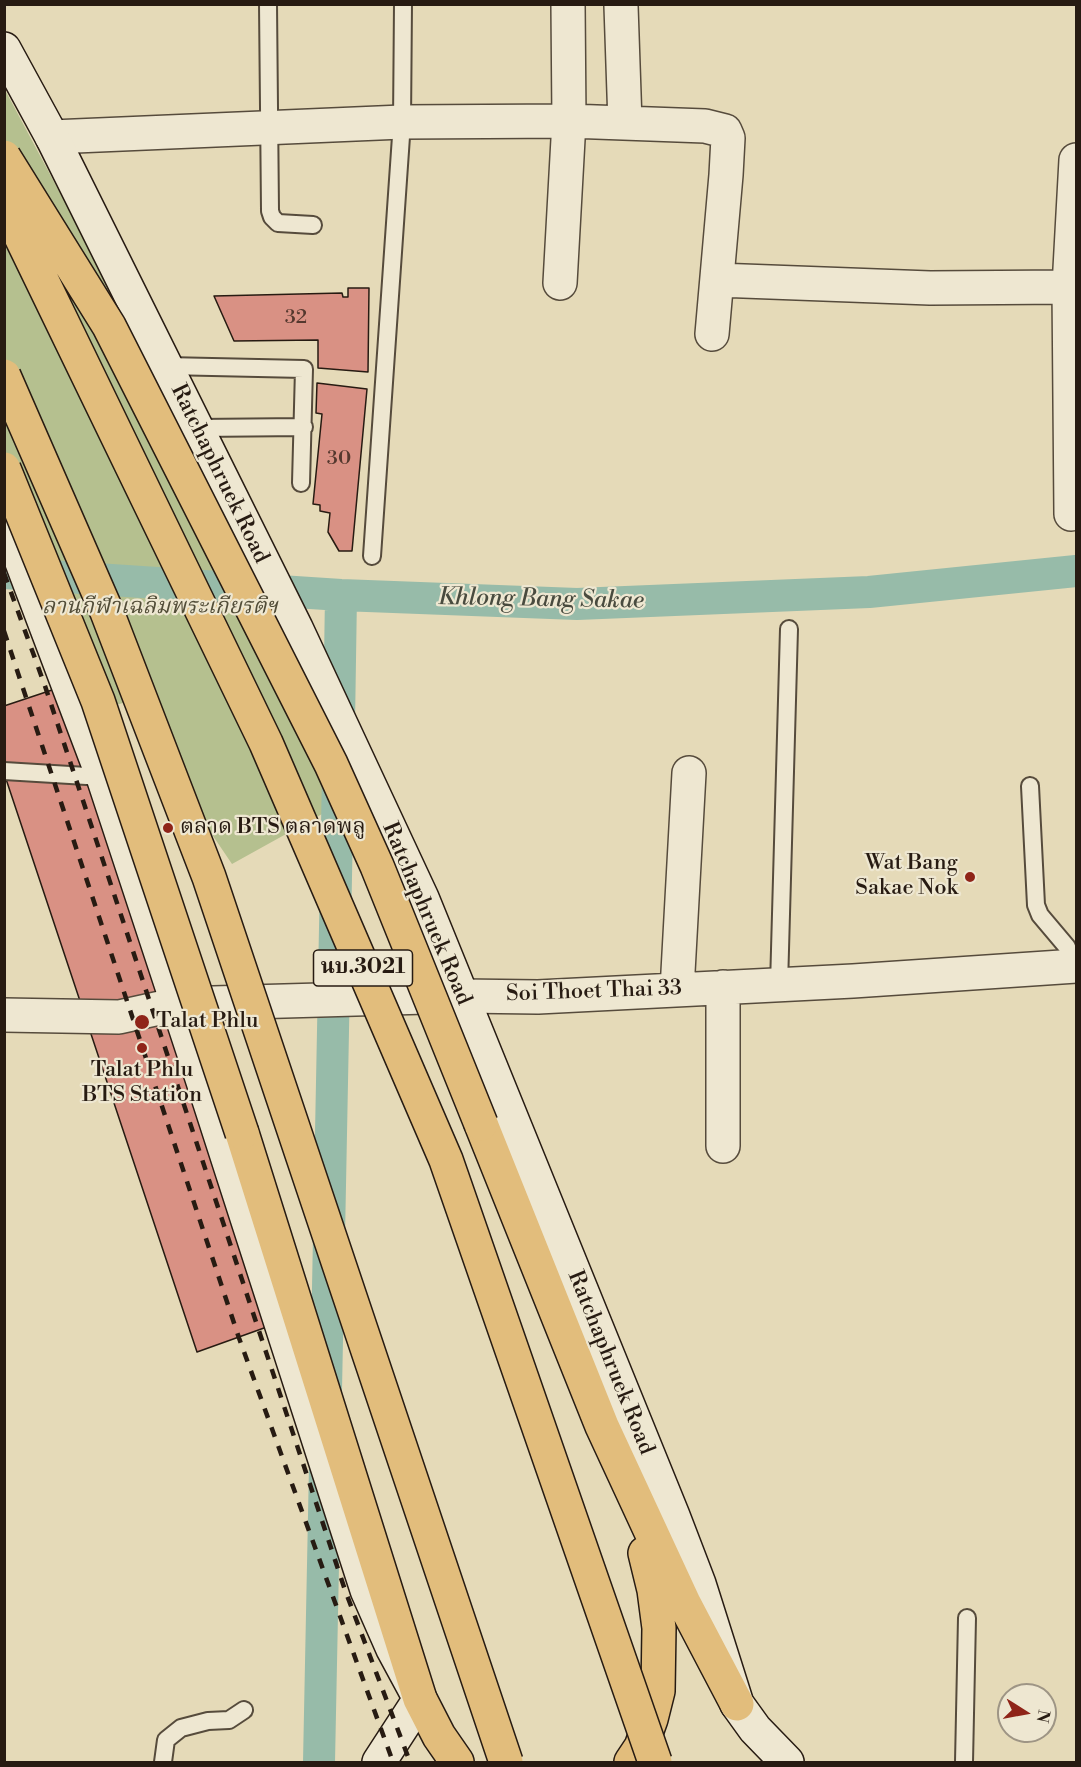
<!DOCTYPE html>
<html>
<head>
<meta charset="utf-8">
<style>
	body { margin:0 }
	#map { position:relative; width:1081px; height:1767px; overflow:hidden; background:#e5dab8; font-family:"Libre Bodoni",serif }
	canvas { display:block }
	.frame { position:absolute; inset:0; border:6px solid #271b12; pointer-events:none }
	.north { position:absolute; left:997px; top:1683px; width:60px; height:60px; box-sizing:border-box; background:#eee7d1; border:2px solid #9e9585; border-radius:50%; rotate:101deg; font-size:16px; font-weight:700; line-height:24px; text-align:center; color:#271b12 }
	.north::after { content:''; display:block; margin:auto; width:21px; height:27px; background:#8f2418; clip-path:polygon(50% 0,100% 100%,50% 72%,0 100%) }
</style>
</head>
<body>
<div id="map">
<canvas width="1081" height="1767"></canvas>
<div class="frame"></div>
<div class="north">N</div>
</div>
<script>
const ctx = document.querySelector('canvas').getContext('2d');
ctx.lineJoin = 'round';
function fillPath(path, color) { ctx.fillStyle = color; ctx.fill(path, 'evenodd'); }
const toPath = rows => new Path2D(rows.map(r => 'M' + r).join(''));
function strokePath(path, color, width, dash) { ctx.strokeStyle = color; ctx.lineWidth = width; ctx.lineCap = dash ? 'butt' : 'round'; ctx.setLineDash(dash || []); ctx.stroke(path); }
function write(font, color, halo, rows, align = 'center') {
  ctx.font = font + ' "Libre Bodoni","Noto Serif Thai",serif'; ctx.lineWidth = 4.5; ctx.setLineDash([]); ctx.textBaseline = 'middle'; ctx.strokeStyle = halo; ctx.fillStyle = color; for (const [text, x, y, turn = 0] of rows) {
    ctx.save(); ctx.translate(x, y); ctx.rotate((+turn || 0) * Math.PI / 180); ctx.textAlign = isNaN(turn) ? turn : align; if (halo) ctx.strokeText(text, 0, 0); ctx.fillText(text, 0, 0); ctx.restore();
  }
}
fillPath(toPath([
	[4,88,117,300,360,793,232,864,123,703,90,712,5,486]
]), '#b5c08f');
strokePath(toPath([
	[4,573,341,595,577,604,869,592,1076,571],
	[339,724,341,595],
	[326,1390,338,774],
	[319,1762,325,1466]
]), '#97bba9', 32);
const building = toPath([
	[348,288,369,288,368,372,318,368,318,340,234,341,214,296,342,293,343,297,348,297,348,288],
	[317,383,367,389,352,551,339,551,328,532,330,513,320,511,320,505,313,504,322,414,316,413,317,383],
	[67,685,278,1323,197,1352,4,773,4,706,67,685]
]);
fillPath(building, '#d99184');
strokePath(building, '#271b12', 1.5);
const service = toPath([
	[268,4,270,211,272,217,278,223,313,225],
	[166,366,304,369,301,483],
	[197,428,304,427],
	[372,556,402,122,403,4],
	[4,771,103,777],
	[1030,786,1036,905,1040,915,1067,947,1074,966],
	[779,985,789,629],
	[163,1762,166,1740,181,1728,208,1721,229,1720,244,1710],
	[964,1762,967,1618]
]);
const minor = toPath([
	[621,6,625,123],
	[52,137,402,122,569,121,705,126,725,131,728,138,726,175,712,334],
	[717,280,930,288,1069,287,1076,160],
	[560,283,569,121,568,4],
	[1069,287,1071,514],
	[677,990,689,773],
	[4,1015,119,1017,178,1004,462,996,538,997,853,981,1076,966],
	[723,1146,723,987]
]);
const secondary = toPath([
	[4,49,52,137,296,628,422,898,673,1516,699,1584,737,1704,755,1729,787,1762],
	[4,515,103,777,199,1069,367,1590,393,1649,420,1699,379,1762]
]);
const primary = toPath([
	[481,1124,602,1426,684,1603,737,1704],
	[242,1133,420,1699,439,1736,457,1762],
	[631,1762,641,1747,651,1719,658,1691,659,1628,654,1590,645,1553]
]);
strokePath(service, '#564b3c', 20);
strokePath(minor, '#564b3c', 36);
strokePath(secondary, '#271b12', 36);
strokePath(primary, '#271b12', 36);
strokePath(service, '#eee7d1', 16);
strokePath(minor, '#eee7d1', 33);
strokePath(secondary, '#eee7d1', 33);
strokePath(primary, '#e2bd7c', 33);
strokePath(toPath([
	[4,573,45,686,345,1590,410,1762],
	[4,631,239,1338,393,1762]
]), '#271b12', 4.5, [10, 10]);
const primaryBridge = toPath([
	[4,157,109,326,331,764,377,866,481,1124],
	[4,202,266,743,446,1160,655,1762],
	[4,376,107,612,209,877,506,1762],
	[4,469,98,701,242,1133]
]);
strokePath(primaryBridge, '#271b12', 36, []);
strokePath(primaryBridge, '#e2bd7c', 33);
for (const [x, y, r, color] of [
	[168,828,6,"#8f2418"],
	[970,877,6,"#8f2418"],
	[142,1022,8,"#8f2418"],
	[142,1048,6,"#8f2418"]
]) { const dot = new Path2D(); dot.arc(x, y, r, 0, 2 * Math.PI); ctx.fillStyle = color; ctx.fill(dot); strokePath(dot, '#eee7d1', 2); }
write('20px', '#54382e', null, [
	["32",296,318],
	["30",339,459]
]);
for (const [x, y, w] of [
	[363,968,99]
]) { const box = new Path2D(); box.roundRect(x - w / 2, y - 18, w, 36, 4.5); ctx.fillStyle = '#eee7d1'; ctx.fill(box); strokePath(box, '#271b12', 1.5); }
write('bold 21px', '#271b12', null, [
	["นบ.3021",363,968]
]);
write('22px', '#271b12', '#eee7d1', [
	["Ratchaphruek Road",219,474,64],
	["Ratchaphruek Road",426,914,67],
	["Soi Thoet Thai 33",594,992,-2],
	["Ratchaphruek Road",610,1363,68]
]);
write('italic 22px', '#524d38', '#eee7d1', [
	["ลานกีฬาเฉลิมพระเกียรติฯ",160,608]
]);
write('22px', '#271b12', '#eee7d1', [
	["ตลาด BTS ตลาดพลู",180,828],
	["Wat Bang",958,864,"right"],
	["Sakae Nok",958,889,"right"],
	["Talat Phlu",156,1022],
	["Talat Phlu",142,1071,"center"],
	["BTS Station",142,1096,"center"]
], 'left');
write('italic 24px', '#494b3f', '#eee7d1', [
	["Khlong Bang Sakae",541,600,1]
]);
</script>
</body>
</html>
